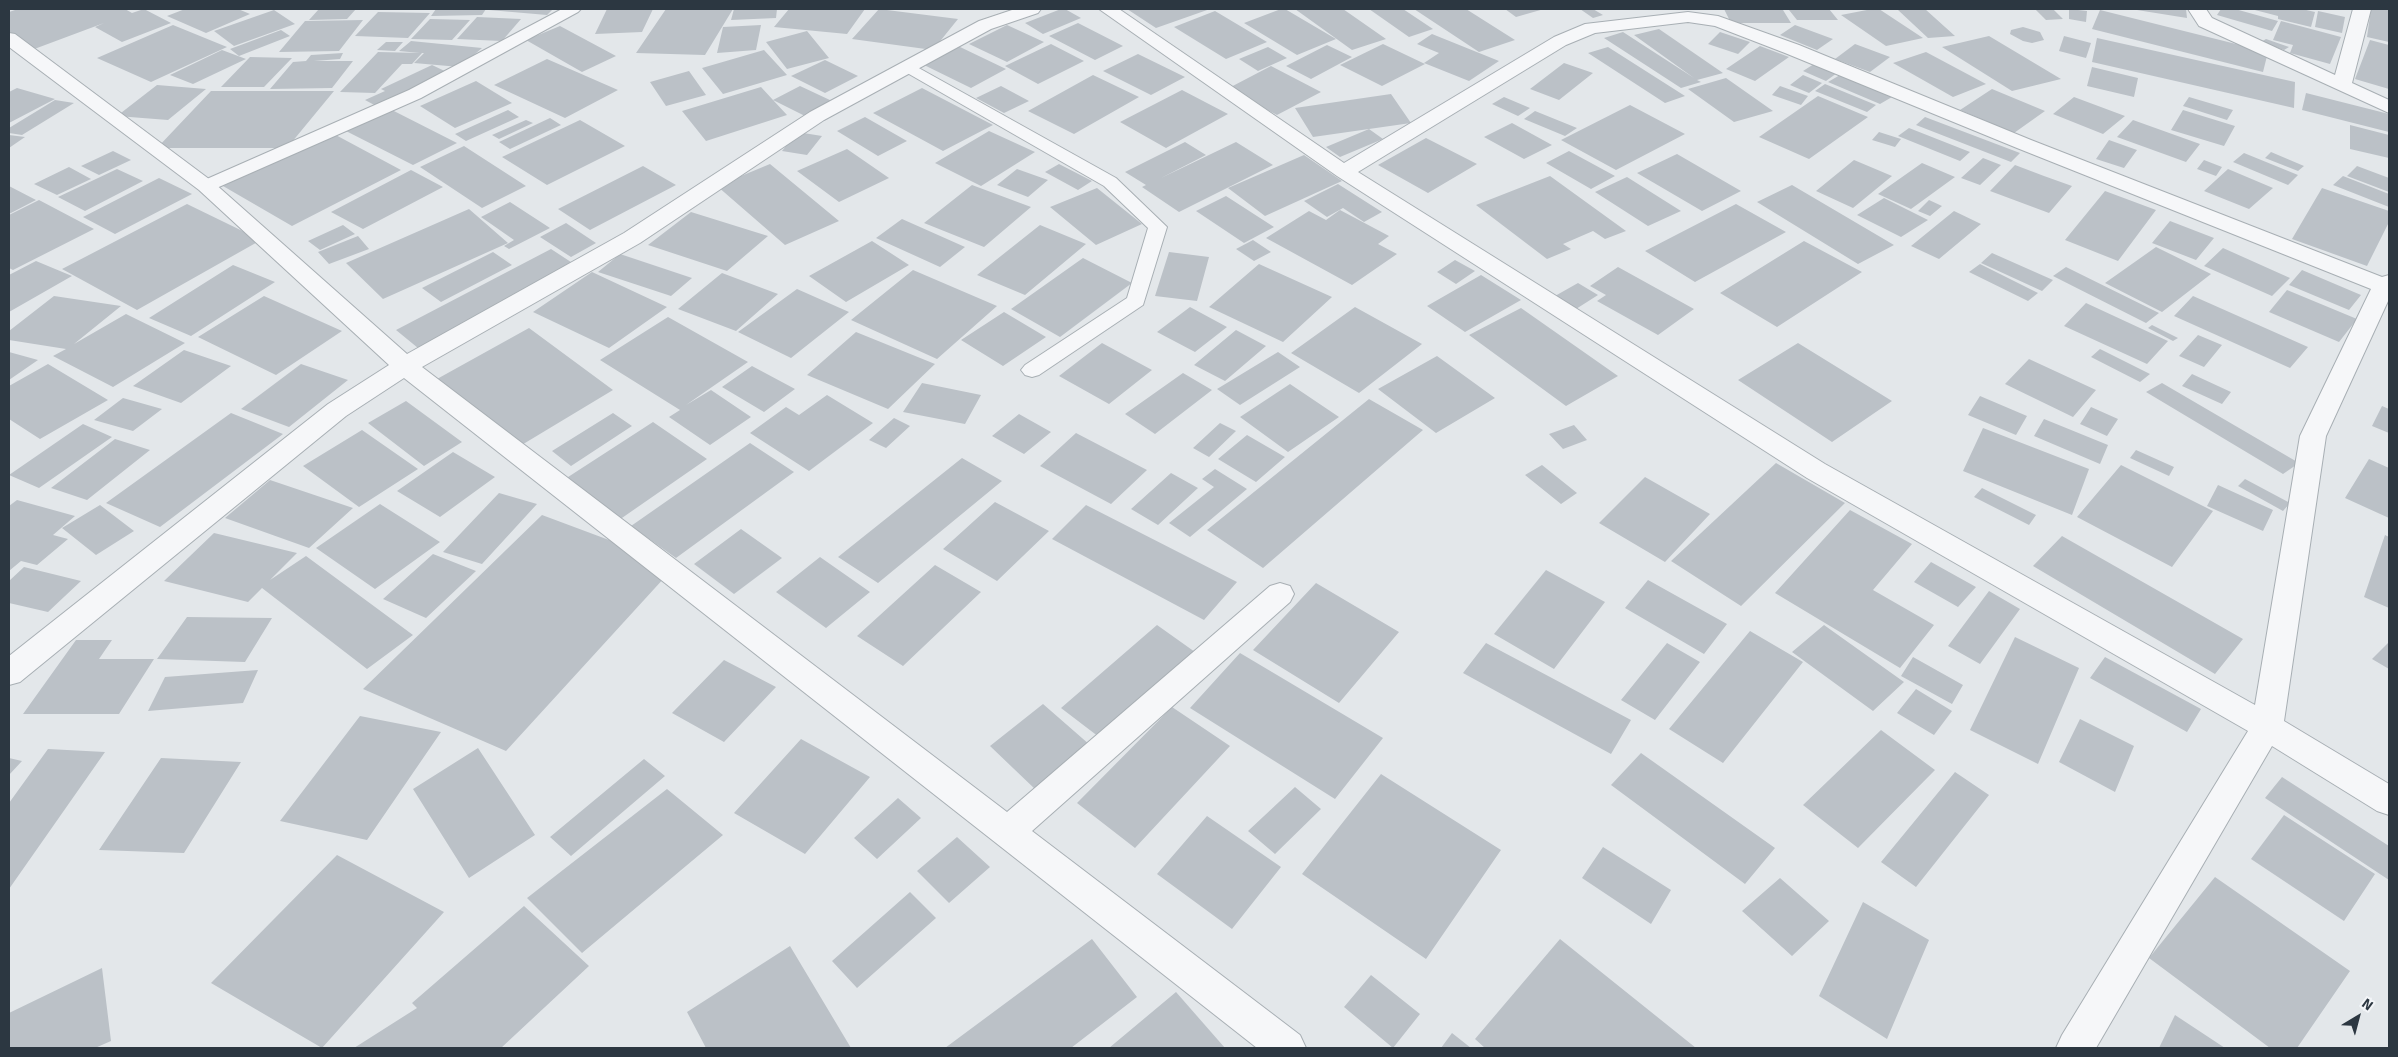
<!DOCTYPE html>
<html>
<head>
<meta charset="utf-8">
<style>
	body { margin:0 }
	#map { position:relative; width:2398px; height:1057px; overflow:hidden; background:#e3e7ea; font-family:Signika,sans-serif }
	canvas { display:block }
	.frame { position:absolute; inset:0; border:10px solid #2c3741; pointer-events:none }
	.north { position:absolute; left:2333px; top:992px; width:50px; height:50px; -webkit-text-stroke:4px #f3f5f8; paint-order:stroke; rotate:37deg; font-size:14px; font-weight:700; line-height:20px; text-align:center; color:#2c3741 }
	.north::after { content:''; display:block; margin:auto; width:18px; height:22px; background:#2c3741; clip-path:polygon(50% 0,100% 100%,50% 72%,0 100%) }
</style>
</head>
<body>
<div id="map">
<canvas width="2398" height="1057"></canvas>
<div class="frame"></div>
<div class="north">N</div>
</div>
<script>
const ctx = document.querySelector('canvas').getContext('2d');
ctx.lineJoin = 'round';
function fillPath(path, color) { ctx.fillStyle = color; ctx.fill(path, 'evenodd'); }
const toPath = rows => new Path2D(rows.map(r => 'M' + r).join(''));
function strokePath(path, color, width, dash) { ctx.strokeStyle = color; ctx.lineWidth = width; ctx.lineCap = dash ? 'butt' : 'round'; ctx.setLineDash(dash || []); ctx.stroke(path); }
fillPath(toPath([
	[18,9,125,9,132,13,144,9,171,23,122,42,95,27,104,23,29,51,9,37,9,12],
	[185,9,238,9,250,14,206,33,167,16],
	[319,9,356,9,347,19,309,20],
	[436,9,486,9,482,15,431,16],
	[491,9,553,9,547,15,489,10],
	[607,9,653,9,642,32,595,34],
	[666,9,733,9,705,55,636,53],
	[734,9,777,9,776,18,731,20],
	[789,9,865,9,847,34,774,27],
	[879,9,958,19,933,50,852,39],
	[1061,9,1065,9,1081,18,1043,34,1025,23],
	[1127,9,1210,9,1156,28],
	[1281,9,1285,9,1336,39,1297,55,1244,23],
	[1295,9,1343,9,1386,39,1352,50],
	[1369,9,1403,9,1433,29,1409,37],
	[1414,9,1466,9,1515,40,1479,52],
	[1505,9,1544,9,1516,17],
	[1580,9,1593,9,1603,15,1593,18],
	[1724,9,1783,10,1791,23,1731,23],
	[1829,9,1838,20,1797,20,1789,10],
	[1872,9,1879,9,1923,38,1886,46,1841,15],
	[1914,9,1925,9,1955,36,1928,38,1898,10],
	[2035,9,2053,9,2063,19,2046,20],
	[2069,9,2087,11,2086,22,2069,19],
	[2137,9,2186,9,2187,18,2137,10],
	[2221,9,2235,9,2278,21,2272,31,2217,15],
	[2251,9,2302,9,2315,12,2311,27,2278,19,2278,16],
	[2371,9,2389,9,2389,42,2367,37],
	[274,10,295,24,234,46,214,31],
	[2100,10,2268,52,2263,72,2092,29],
	[1215,11,1267,42,1226,59,1174,27],
	[2318,11,2345,17,2342,33,2315,27],
	[378,12,430,13,408,38,355,36],
	[477,17,521,19,502,41,457,39],
	[430,19,470,20,452,40,411,39],
	[363,20,339,51,279,52,305,21],
	[2281,21,2341,37,2330,64,2290,53,2293,45,2273,40],
	[1078,23,1123,46,1095,60,1049,36],
	[173,25,227,47,151,82,97,58],
	[761,25,756,50,717,53,723,27],
	[1007,25,1044,42,1007,62,969,44],
	[1795,25,1833,39,1817,50,1780,35],
	[560,26,616,56,582,72,526,40],
	[2023,27,2040,32,2044,40,2032,43,2023,41,2010,34,2011,30],
	[1659,29,1723,73,1697,80,1701,82,1681,88,1604,38,1623,32,1694,78,1634,35],
	[281,30,290,36,239,56,230,49],
	[807,31,829,58,787,69,766,42],
	[1720,32,1750,42,1738,54,1708,44],
	[1432,34,1499,61,1469,81,1424,63,1439,53,1417,44],
	[1989,36,2061,79,2012,91,1942,47],
	[2064,36,2091,43,2086,58,2059,51],
	[2097,38,2295,82,2294,108,2092,62],
	[2266,39,2289,47,2284,50,2261,42],
	[2370,40,2389,45,2389,89,2355,79],
	[411,41,482,48,460,67,414,63,424,53,422,53,412,64,402,64,375,93,340,92,378,52,420,53,399,51],
	[386,42,403,42,395,51,377,50],
	[1051,44,1084,61,1038,84,1005,66],
	[1383,44,1425,64,1382,86,1340,65],
	[1855,44,1890,57,1870,72,1835,59],
	[1327,45,1352,57,1311,79,1286,66],
	[958,46,1006,69,971,88,922,64],
	[1760,46,1789,57,1755,81,1726,69],
	[1268,47,1287,58,1258,71,1239,59],
	[1608,47,1685,96,1665,103,1588,53],
	[222,50,246,59,193,84,170,75],
	[764,50,787,75,723,94,702,68],
	[1926,52,1986,84,1953,97,1893,63],
	[343,53,340,59,314,61,353,61,332,88,270,89,293,62,306,61,311,55],
	[1138,54,1185,77,1151,95,1103,71],
	[250,57,292,58,264,87,221,87],
	[547,59,618,90,565,118,494,85],
	[825,60,858,76,825,93,791,76],
	[1564,63,1593,73,1559,100,1530,89],
	[1814,64,1837,73,1826,81,1803,71],
	[432,65,451,74,380,108,365,100,385,91,381,89],
	[1271,66,1321,92,1277,115,1227,89],
	[2092,67,2138,78,2134,97,2087,86],
	[689,71,706,95,666,106,650,82],
	[1093,75,1139,97,1074,134,1028,111],
	[1803,75,1822,83,1809,93,1790,85],
	[1840,75,1892,97,1880,104,1828,82],
	[1726,78,1773,111,1734,122,1688,89],
	[476,81,512,103,455,128,420,106],
	[1825,84,1876,105,1867,112,1815,91],
	[157,85,206,89,168,120,117,116],
	[800,86,832,101,805,116,773,100,787,115,706,141,682,111,761,87,773,100],
	[1001,86,1029,101,1004,113,976,98],
	[1780,86,1808,96,1801,105,1772,95],
	[17,88,55,99,9,123,9,92],
	[922,88,993,125,943,151,873,113],
	[1992,89,2045,111,2014,133,1960,110],
	[1182,90,1228,114,1166,148,1120,122],
	[211,91,334,91,287,148,157,148],
	[2306,93,2389,114,2389,132,2302,110],
	[1391,94,1411,123,1313,137,1295,108],
	[1818,96,1868,117,1809,159,1759,137],
	[1504,97,1530,108,1518,116,1492,104],
	[2074,97,2125,116,2103,134,2053,114],
	[2189,97,2233,110,2227,120,2183,106],
	[55,100,74,103,22,135,9,133,9,128],
	[1630,105,1685,134,1616,170,1561,140],
	[388,108,457,143,413,165,344,130],
	[508,110,519,117,466,141,455,134],
	[2183,110,2235,126,2224,146,2171,130],
	[1535,111,1577,128,1565,136,1524,119],
	[865,117,907,141,878,156,837,131],
	[1925,117,2020,153,2011,162,1916,125],
	[550,118,561,125,510,149,499,142],
	[526,120,533,123,499,139,492,135],
	[580,120,625,146,547,185,502,157],
	[2133,120,2200,144,2186,162,2117,137],
	[1512,123,1552,145,1524,159,1484,137],
	[2350,125,2389,135,2389,158,2350,149],
	[1909,128,1970,152,1960,161,1898,136],
	[1369,129,1383,139,1340,157,1326,147],
	[989,131,1035,152,981,186,935,163],
	[797,132,822,136,807,155,782,151],
	[1879,132,1901,139,1895,147,1872,140],
	[332,133,401,170,292,226,223,186],
	[9,135,25,137,9,148],
	[1426,138,1477,164,1428,193,1378,165],
	[2109,140,2137,150,2124,168,2096,159],
	[1185,142,1206,155,1161,178,1236,142,1273,165,1179,212,1142,187,1146,185,1125,172],
	[464,146,526,186,482,208,420,167],
	[847,149,889,178,839,202,797,171],
	[113,151,131,160,99,175,81,166],
	[1569,151,1615,176,1591,189,1546,163],
	[2271,152,2304,166,2298,171,2265,158],
	[2244,153,2298,175,2288,185,2233,162],
	[1677,154,1741,191,1702,211,1637,173],
	[1304,155,1342,181,1265,216,1228,188],
	[1983,158,2001,165,1980,185,1961,178],
	[1854,160,1892,176,1853,208,1816,191],
	[2204,160,2222,167,2216,176,2197,169],
	[1922,163,1955,177,1911,209,1878,194],
	[770,164,839,221,785,245,717,186],
	[1059,164,1092,181,1078,190,1045,172],
	[2015,165,2044,176,2072,186,2049,213,1990,191],
	[643,166,676,185,590,230,558,209],
	[2357,166,2389,178,2389,192,2347,176],
	[69,167,91,179,57,195,34,184],
	[117,169,143,181,85,211,58,197],
	[1017,169,1048,180,1028,197,997,185],
	[2228,169,2273,188,2249,209,2204,191],
	[411,170,443,187,363,229,331,212],
	[1550,176,1626,231,1605,239,1593,231,1563,244,1571,249,1547,259,1476,205],
	[2343,176,2389,194,2389,207,2333,185],
	[1627,177,1681,211,1648,226,1595,192],
	[159,178,192,194,115,234,83,217],
	[1338,184,1382,212,1364,222,1343,208,1327,217,1304,201],
	[972,185,1031,207,984,247,924,223],
	[1792,185,1894,245,1858,264,1757,202],
	[9,186,36,200,9,214],
	[1097,188,1142,224,1096,245,1050,207],
	[2322,188,2389,211,2389,222,2367,266,2292,239],
	[2105,191,2156,210,2118,261,2065,240],
	[1226,196,1274,227,1244,243,1196,211],
	[1884,198,1928,220,1901,237,1857,215],
	[39,200,94,229,13,270,9,268,9,215],
	[1929,200,1942,206,1930,216,1918,211],
	[510,202,550,228,509,249,504,246,514,240,481,217],
	[187,204,261,240,137,310,62,269],
	[1736,204,1786,232,1695,282,1645,251],
	[469,209,508,243,383,299,346,263],
	[1340,210,1389,236,1378,244,1397,254,1352,285,1266,238,1309,211,1326,220],
	[1954,211,1981,224,1939,259,1911,246],
	[691,212,768,236,727,271,648,245],
	[902,219,965,247,940,267,876,238],
	[2170,221,2214,238,2196,260,2152,243],
	[566,223,596,243,571,257,540,237],
	[343,225,355,234,320,250,308,241],
	[1040,225,1086,244,1025,295,977,275],
	[358,236,369,249,329,264,318,252],
	[1253,240,1271,252,1254,261,1236,249],
	[872,241,909,265,846,302,809,276],
	[1804,241,1862,272,1777,327,1720,293],
	[2156,247,2211,274,2162,312,2105,283],
	[2223,248,2290,278,2272,296,2204,266],
	[551,249,574,264,418,348,396,330],
	[493,252,512,265,441,302,422,288],
	[1169,252,1209,257,1197,301,1155,296],
	[1992,253,2053,280,2042,291,1981,263],
	[620,254,692,278,671,296,598,272],
	[1083,258,1132,283,1060,337,1011,309],
	[1455,260,1475,271,1456,284,1437,272],
	[36,261,72,276,9,312,9,275],
	[1259,264,1332,297,1283,342,1209,307],
	[1980,264,2038,293,2028,301,1969,272],
	[233,265,275,282,191,336,149,318],
	[1618,267,1694,309,1658,335,1597,301,1606,295,1590,286],
	[2066,267,2159,313,2146,323,2053,276],
	[913,270,997,306,937,359,851,320],
	[2302,270,2361,295,2349,310,2289,285],
	[592,272,667,307,609,348,533,312],
	[722,273,778,294,736,331,678,309],
	[1481,275,1521,300,1465,332,1427,306],
	[1578,283,1598,295,1576,309,1555,296],
	[797,289,849,312,791,358,738,332],
	[2287,290,2357,319,2339,342,2269,312],
	[54,296,121,306,74,344,126,314,185,343,113,387,53,356,66,349,9,340,9,331],
	[264,296,342,331,276,375,198,337],
	[2193,296,2308,347,2290,368,2174,316],
	[2086,303,2168,341,2147,364,2064,326],
	[1190,307,1227,327,1195,352,1157,332],
	[1355,307,1422,344,1359,393,1291,353],
	[1521,308,1618,376,1566,406,1469,335],
	[1004,312,1046,337,1003,366,961,340],
	[668,317,748,362,686,405,711,390,751,417,710,445,669,417,680,410,600,360],
	[2152,325,2178,338,2173,341,2148,328],
	[529,328,613,390,520,446,437,379],
	[1236,330,1266,346,1225,381,1194,365],
	[856,332,935,364,888,409,807,375],
	[2198,335,2222,345,2204,367,2179,356],
	[1102,343,1152,370,1109,404,1059,376],
	[1798,343,1892,401,1832,442,1738,380],
	[2100,349,2150,374,2140,382,2091,357],
	[184,350,231,366,181,403,133,386],
	[9,352,38,360,9,380],
	[1278,352,1300,367,1240,405,1217,389],
	[1437,356,1495,398,1436,433,1378,389],
	[2029,359,2096,390,2073,417,2005,384],
	[48,364,108,400,40,439,9,419,9,386],
	[301,364,348,380,289,427,241,409],
	[752,366,795,389,764,412,722,387],
	[1183,373,1212,390,1155,434,1125,414],
	[2192,374,2231,392,2222,404,2182,386],
	[922,383,981,395,965,424,903,412],
	[2162,383,2299,463,2283,474,2146,392],
	[1290,384,1339,417,1288,452,1240,417],
	[827,395,873,423,809,471,750,433,786,407,799,415],
	[1980,396,2027,416,2016,435,1968,415],
	[123,398,162,409,133,431,94,420],
	[1369,399,1423,430,1263,568,1207,530],
	[406,401,462,442,424,466,368,423],
	[2382,406,2389,409,2389,433,2372,426],
	[2091,407,2118,419,2107,436,2080,424],
	[231,413,283,434,160,527,106,503],
	[613,413,632,426,571,466,552,451],
	[1019,414,1051,432,1024,454,992,436],
	[894,418,910,426,886,448,869,440],
	[2044,419,2108,445,2100,464,2034,436],
	[653,422,707,459,619,520,565,479],
	[1220,423,1236,431,1209,457,1193,448],
	[83,424,112,437,39,488,9,475],
	[1574,425,1587,440,1563,449,1549,434],
	[1983,428,2089,469,2072,515,1963,471],
	[362,430,418,469,359,507,303,466],
	[1076,433,1147,470,1111,504,1040,466],
	[1247,435,1285,457,1256,482,1218,459],
	[115,439,150,450,87,500,51,488],
	[750,443,794,472,676,558,631,526],
	[2136,450,2174,467,2169,476,2130,458],
	[453,452,495,477,440,517,397,491],
	[962,458,1002,481,878,583,838,557],
	[2369,459,2389,468,2389,518,2345,498],
	[1776,463,1845,503,1741,606,1671,561],
	[1542,465,1577,493,1561,504,1525,475],
	[2121,465,2213,511,2172,567,2077,517],
	[1215,469,1247,489,1190,537,1169,523,1214,487,1202,479],
	[1171,473,1198,488,1158,525,1131,509],
	[1645,477,1710,514,1665,562,1599,523],
	[2245,479,2290,503,2283,511,2238,486],
	[270,480,353,508,309,548,225,518],
	[2218,485,2273,510,2263,531,2207,506],
	[1982,488,2036,515,2029,525,1974,497],
	[499,493,537,504,482,564,443,552],
	[17,500,75,516,53,535,68,539,37,565,21,561,9,571,9,506],
	[995,502,1049,531,997,581,943,549],
	[380,504,440,542,375,589,316,548],
	[100,505,134,531,96,555,62,528],
	[1086,505,1237,582,1204,620,1052,539],
	[1850,510,1912,544,1873,590,1934,625,1900,668,1775,593],
	[542,515,676,565,506,751,363,689],
	[741,529,782,558,734,594,694,564],
	[214,533,297,553,270,580,306,556,413,635,367,669,262,588,248,602,164,581],
	[2385,535,2389,537,2389,608,2364,597],
	[2062,536,2243,639,2215,674,2033,566],
	[433,554,476,571,426,618,383,599],
	[820,557,870,592,826,628,776,592],
	[1931,562,1976,587,1958,607,1914,582],
	[935,565,981,592,903,666,857,636],
	[24,567,81,581,48,612,9,603,9,581],
	[1546,570,1605,602,1554,669,1494,634],
	[1648,580,1727,624,1704,654,1625,608],
	[1316,583,1399,632,1339,703,1253,650],
	[1989,591,2020,609,1980,664,1948,646],
	[187,617,272,618,245,662,157,659],
	[1157,625,1195,652,1099,737,1061,708],
	[1824,625,1904,682,1873,711,1792,652],
	[1750,631,1803,662,1723,763,1669,729],
	[2015,637,2079,668,2038,764,1970,730],
	[76,640,112,640,99,659,154,659,119,714,23,714],
	[2389,642,2389,669,2372,659],
	[1486,643,1631,720,1611,754,1463,673],
	[1667,643,1700,662,1655,720,1621,700],
	[1240,653,1383,738,1335,799,1190,708],
	[1913,657,1963,685,1952,704,1901,676],
	[2105,657,2201,709,2187,732,2090,678],
	[724,660,776,687,724,742,672,713],
	[258,670,243,703,148,711,165,677],
	[1916,689,1952,711,1934,735,1897,713],
	[1043,704,1090,745,1036,790,990,746],
	[1172,707,1230,746,1135,848,1077,803],
	[360,716,441,732,367,840,280,821],
	[2080,719,2134,746,2115,792,2059,762],
	[1881,730,1935,770,1858,848,1803,805],
	[801,739,870,777,805,854,734,813],
	[478,748,535,835,469,878,413,789],
	[48,749,105,752,9,889,9,803],
	[1641,753,1775,848,1745,884,1611,785],
	[9,758,22,761,9,775],
	[161,758,241,762,184,853,99,850],
	[644,759,665,776,571,856,550,837],
	[1955,772,1989,795,1916,887,1881,862],
	[1381,774,1501,850,1426,959,1302,874],
	[2282,777,2389,846,2389,880,2265,798],
	[1295,787,1321,809,1275,854,1248,831],
	[667,789,723,835,582,953,527,898],
	[898,798,921,818,877,859,854,838],
	[2284,815,2375,874,2344,921,2251,859],
	[1207,816,1281,867,1232,929,1157,874],
	[957,837,990,867,949,903,917,871],
	[1603,847,1671,890,1651,924,1582,878],
	[337,855,444,912,322,1048,211,983],
	[2215,877,2350,971,2297,1048,2270,1048,2149,958],
	[1780,878,1829,921,1792,956,1742,911],
	[910,892,936,918,857,988,832,961],
	[1863,902,1929,940,1887,1039,1819,996],
	[524,906,589,966,501,1048,354,1048,417,1008,412,1003],
	[1092,939,1137,997,1071,1048,945,1048],
	[1560,939,1696,1048,1485,1048,1475,1039],
	[790,946,851,1048,706,1048,687,1012],
	[102,968,111,1041,95,1048,9,1048,9,1013],
	[1371,975,1420,1014,1393,1048,1344,1007],
	[1176,992,1225,1048,1109,1048],
	[2175,1015,2225,1048,2159,1048],
	[1452,1033,1471,1048,1441,1048]
]), '#bbc1c7');
const lane = toPath([
	[562,9,581,9,578,12,421,98,212,190,200,190,197,186,200,182,409,90,562,9],
	[908,62,1116,178,1167,227,1143,305,1039,375,1032,377,1025,375,1021,370,1025,365,1127,298,1148,228,1104,186,902,70,900,67,902,64,908,62]
]);
const street = toPath([
	[1015,9,1041,9,1038,13,991,29,824,120,640,243,422,367,1007,812,1270,586,1280,583,1290,586,1294,594,1290,602,1032,831,1300,1035,1306,1048,1257,1048,404,378,346,416,20,682,9,685,9,656,328,404,389,365,199,190,9,47,9,33,15,34,213,182,407,354,624,233,810,112,979,21,1015,9],
	[1099,9,1119,9,1344,163,1554,37,1585,24,1688,12,1718,16,1799,45,2031,140,2382,277,2389,275,2389,299,2326,436,2284,721,2389,784,2389,815,2377,811,2272,746,2096,1048,2056,1048,2062,1035,2248,731,1807,478,1337,176,1099,9],
	[1688,22,1715,26,1785,53,2017,148,2371,289,2300,436,2255,705,1825,464,1358,172,1566,45,1595,33,1688,22],
	[2188,9,2206,9,2212,18,2335,75,2353,9,2371,9,2352,83,2389,100,2389,113,2199,26,2188,9]
]);
strokePath(lane, '#a8afb4', 2);
strokePath(street, '#a8afb4', 2);
fillPath(lane, '#f6f7f9');
fillPath(street, '#f6f7f9');
</script>
</body>
</html>
